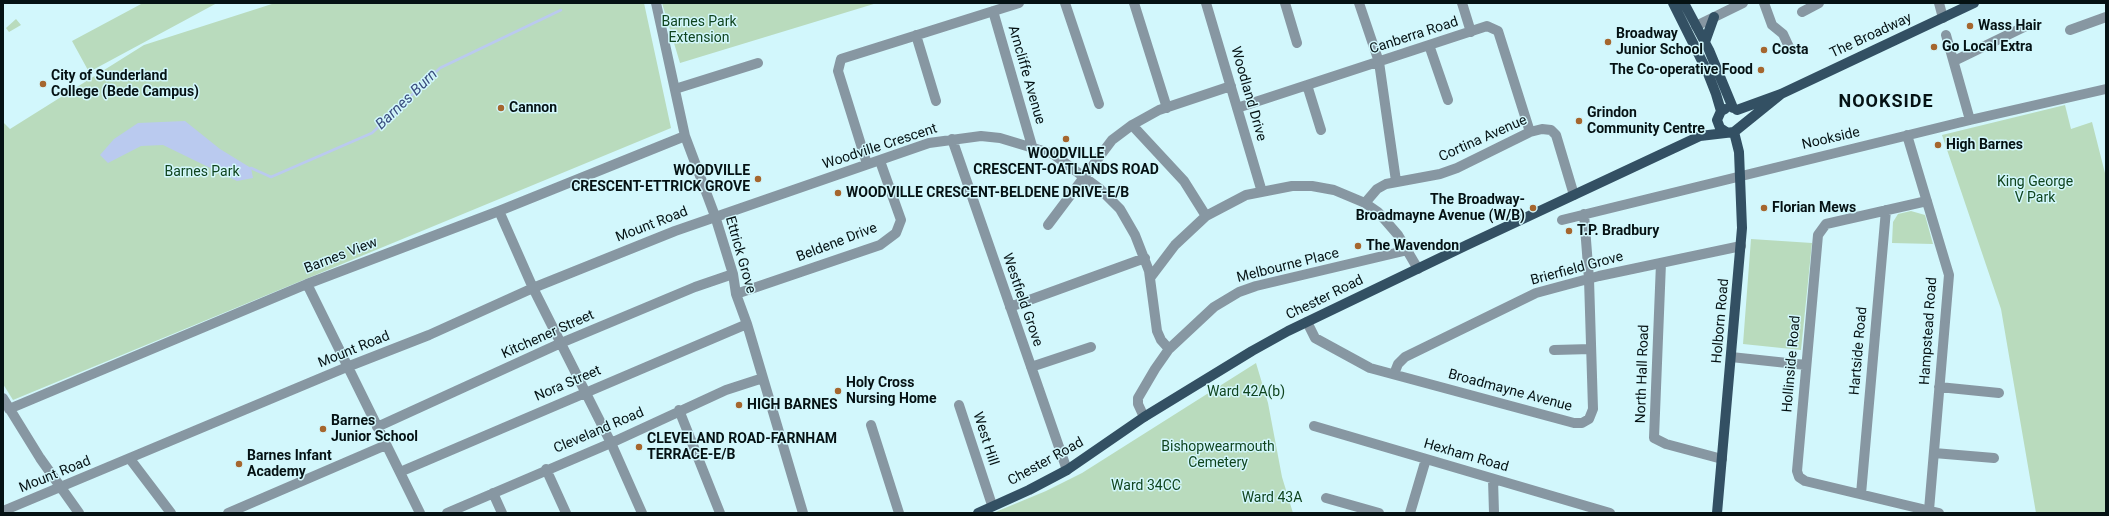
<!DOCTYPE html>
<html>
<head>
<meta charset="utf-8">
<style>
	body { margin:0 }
	#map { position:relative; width:2109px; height:516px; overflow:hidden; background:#d2f7fc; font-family:Roboto,sans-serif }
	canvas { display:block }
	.frame { position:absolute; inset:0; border:4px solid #051214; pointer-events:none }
</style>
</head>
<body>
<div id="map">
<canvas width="2109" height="516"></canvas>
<div class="frame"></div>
</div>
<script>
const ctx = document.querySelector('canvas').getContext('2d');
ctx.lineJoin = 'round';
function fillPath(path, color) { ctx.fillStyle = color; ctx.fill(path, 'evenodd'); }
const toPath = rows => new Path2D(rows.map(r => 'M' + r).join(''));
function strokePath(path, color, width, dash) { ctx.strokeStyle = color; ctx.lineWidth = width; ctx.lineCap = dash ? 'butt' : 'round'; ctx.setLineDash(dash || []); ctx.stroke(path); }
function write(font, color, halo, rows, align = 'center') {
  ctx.font = font + ' Roboto,sans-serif'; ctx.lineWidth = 3; ctx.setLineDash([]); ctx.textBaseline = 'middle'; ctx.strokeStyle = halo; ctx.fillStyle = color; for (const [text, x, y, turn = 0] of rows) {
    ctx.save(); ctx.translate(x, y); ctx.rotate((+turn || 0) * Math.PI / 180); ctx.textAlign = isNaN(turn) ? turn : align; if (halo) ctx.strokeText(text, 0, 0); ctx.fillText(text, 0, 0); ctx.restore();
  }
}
fillPath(toPath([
	[143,3,217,3,89,72,72,41],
	[275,3,644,3,671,128,13,400,3,384,3,122,10,129,144,45],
	[662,3,877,3,680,63],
	[16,19,21,25,9,32,6,28],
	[2065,105,2071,129,2092,122,2106,177,2106,513,2036,513,2001,309,1942,135],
	[1911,211,1925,215,1933,244,1892,243,1893,222,1898,214],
	[1751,239,1812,243,1801,350,1743,344],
	[1256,363,1268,403,1282,477,1293,513,993,513,1046,491,1082,473]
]), '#b9dbbd');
fillPath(toPath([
	[185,121,220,149,251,168,253,178,237,181,163,145,141,146,108,163,100,155,114,139,138,123]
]), '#bacaef');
strokePath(toPath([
	[251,168,271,177,372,133,440,68,561,10]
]), '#bacaef', 2.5);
strokePath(toPath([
	[656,3,685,136,715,216,733,274,736,294,747,324,803,513],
	[1065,3,1099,104],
	[1134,3,1167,108],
	[1206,3,1262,192],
	[1285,3,1297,43],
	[1359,3,1379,62,1396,181],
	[1462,3,1471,32],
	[1764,3,1772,25,1783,34,1789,47],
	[1939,3,1943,18],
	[993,11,1032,146],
	[1802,12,1819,3],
	[1696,26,1743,3],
	[2070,30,2106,17],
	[916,35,936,101],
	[1946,35,1970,120],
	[1429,45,1448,100],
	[1954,61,2026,26],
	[1307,85,1321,130],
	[675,89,758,63],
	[1237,108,1487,26,1498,31,1530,132],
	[1132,125,1184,181,1206,216],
	[1907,135,1949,275,1929,510],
	[952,139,1067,470],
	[867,164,838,71,841,59,1019,3],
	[1927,201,1826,224,1818,235,1797,471,1799,477,1805,481,1939,513],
	[1365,203,1377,189,1386,184,1440,174,1457,168,1530,132,1542,129,1551,130,1556,135,1574,195],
	[499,211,533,288,611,443,642,513],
	[1562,220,1970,120,2106,89],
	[1048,225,1112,140,1132,125,1159,110,1231,86],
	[1661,263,1654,438,1666,444,1722,459],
	[1150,278,1175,245,1206,216,1246,195,1292,186,1312,186,1334,190,1365,203,1378,212,1398,235,1418,269],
	[307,284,420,513],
	[736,294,880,245,896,233,901,220,880,161],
	[1010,307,1145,258],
	[1307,322,1315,338,1370,368,1574,423,1582,423,1589,419,1593,409,1589,279,1584,214],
	[1169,349,1214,307,1239,292,1256,286,1408,250],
	[1554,350,1591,349],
	[1731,357,1806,365],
	[1031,367,1091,347],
	[1394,374,1398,364,1405,357,1536,293,1599,276,1741,246],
	[1939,387,1999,393],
	[3,398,40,458,79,513],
	[959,405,992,505],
	[9,409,307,284,499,211,685,136],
	[679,410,720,513],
	[871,425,899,513],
	[1314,426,1610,513],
	[377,427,561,343,695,287,733,274],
	[1934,453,1994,458],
	[130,459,171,513],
	[546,469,566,513],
	[400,472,747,324],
	[1493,479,1494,513],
	[493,493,502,513],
	[1861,494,1886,210],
	[1326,498,1379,513],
	[3,511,347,367,429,335,533,288,675,231,929,143,981,136,1000,138,1053,154,1100,189,1120,209,1135,235,1149,271,1157,331,1161,340,1169,349,1155,369,1138,398,1138,404,1144,417],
	[228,513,386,445],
	[447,513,611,443,726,390,763,378],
	[1410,513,1426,459]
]), '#8797a2', 10);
strokePath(toPath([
	[1673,3,1707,71,1716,94,1721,111],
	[1684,3,1709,50,1733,108],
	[1705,42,1714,17],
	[1725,109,1721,111,1717,120,1720,128,1726,132],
	[1737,110,1781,94,1974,3],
	[978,513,1029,490,1067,470,1144,417,1252,351,1288,331,1467,245,1700,136,1734,132,1781,94],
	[1717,513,1742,228,1739,152,1734,132]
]), '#335063', 10);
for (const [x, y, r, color] of [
	[1970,26,4,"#a5662e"],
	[1608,42,4,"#a5662e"],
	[1934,47,4,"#a5662e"],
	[1764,50,4,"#a5662e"],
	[1761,70,4,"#a5662e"],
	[43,84,4,"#a5662e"],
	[501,108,4,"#a5662e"],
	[1579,121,4,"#a5662e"],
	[1066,139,4,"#a5662e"],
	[1938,145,4,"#a5662e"],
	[758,179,4,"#a5662e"],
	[838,193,4,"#a5662e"],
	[1533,208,4,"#a5662e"],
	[1764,208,4,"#a5662e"],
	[1569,231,4,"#a5662e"],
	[1358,246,4,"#a5662e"],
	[838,391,4,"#a5662e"],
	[739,405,4,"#a5662e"],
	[323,429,4,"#a5662e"],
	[639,447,4,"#a5662e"],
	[239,464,4,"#a5662e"]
]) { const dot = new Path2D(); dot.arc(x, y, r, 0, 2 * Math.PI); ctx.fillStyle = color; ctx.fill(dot); strokePath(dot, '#d2f7fc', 1.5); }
write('14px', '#0f441e', '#d2f7fc', [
	["Barnes Park",699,22],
	["Extension",699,38],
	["Barnes Park",202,172],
	["King George",2035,182],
	["V Park",2035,198],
	["Ward 42A(b)",1246,392],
	["Bishopwearmouth",1218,447],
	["Cemetery",1218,463],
	["Ward 34CC",1146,486],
	["Ward 43A",1272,498]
]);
write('bold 14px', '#051214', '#d2f7fc', [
	["Wass Hair",1978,26],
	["Broadway",1616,34],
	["Junior School",1616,50],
	["Go Local Extra",1942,47],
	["Costa",1772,50],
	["The Co-operative Food",1753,70,"right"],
	["City of Sunderland",51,76],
	["College (Bede Campus)",51,92],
	["Cannon",509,108],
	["Grindon",1587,113],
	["Community Centre",1587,129],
	["High Barnes",1946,145],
	["WOODVILLE",1066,154,"center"],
	["CRESCENT-OATLANDS ROAD",1066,170,"center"],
	["WOODVILLE",750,171,"right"],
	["CRESCENT-ETTRICK GROVE",750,187,"right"],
	["WOODVILLE CRESCENT-BELDENE DRIVE-E/B",846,193],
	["The Broadway-",1525,200,"right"],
	["Broadmayne Avenue (W/B)",1525,216,"right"],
	["Florian Mews",1772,208],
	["T.P. Bradbury",1577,231],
	["The Wavendon",1366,246],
	["Holy Cross",846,383],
	["Nursing Home",846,399],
	["HIGH BARNES",747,405],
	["Barnes",331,421],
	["Junior School",331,437],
	["CLEVELAND ROAD-FARNHAM",647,439],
	["TERRACE-E/B",647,455],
	["Barnes Infant",247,456],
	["Academy",247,472]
], 'left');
write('14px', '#051214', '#d2f7fc', [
	["Canberra Road",1414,36,-18],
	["The Broadway",1871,36,-25],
	["Arncliffe Avenue",1026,75,74],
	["Woodland Drive",1248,94,74],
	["Cortina Avenue",1483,139,-24],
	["Nookside",1831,139,-13],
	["Woodville Crescent",880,147,-18],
	["Mount Road",652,225,-21],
	["Beldene Drive",837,243,-21],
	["Ettrick Grove",740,255,74],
	["Barnes View",341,256,-21],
	["Melbourne Place",1288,266,-14],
	["Brierfield Grove",1577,269,-15],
	["Chester Road",1325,298,-26],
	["Westfield Grove",1022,300,71],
	["Holborn Road",1721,321,-85],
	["Hampstead Road",1929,331,-86],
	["Kitchener Street",548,335,-24],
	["Mount Road",354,350,-22],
	["Hartside Road",1859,351,-85],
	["Hollinside Road",1792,364,-85],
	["North Hall Road",1643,374,-88],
	["Nora Street",568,384,-23],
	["Broadmayne Avenue",1510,391,15],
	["Cleveland Road",599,431,-23],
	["West Hill",985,439,72],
	["Hexham Road",1466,456,16],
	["Chester Road",1046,462,-29],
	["Mount Road",55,475,-22]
]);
write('italic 15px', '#3a4d7e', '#d2f7fc', [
	["Barnes Burn",407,100,-44]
]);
ctx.letterSpacing = '1px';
write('bold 18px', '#051214', '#d2f7fc', [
	["NOOKSIDE",1886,102]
]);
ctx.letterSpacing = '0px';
</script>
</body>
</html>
